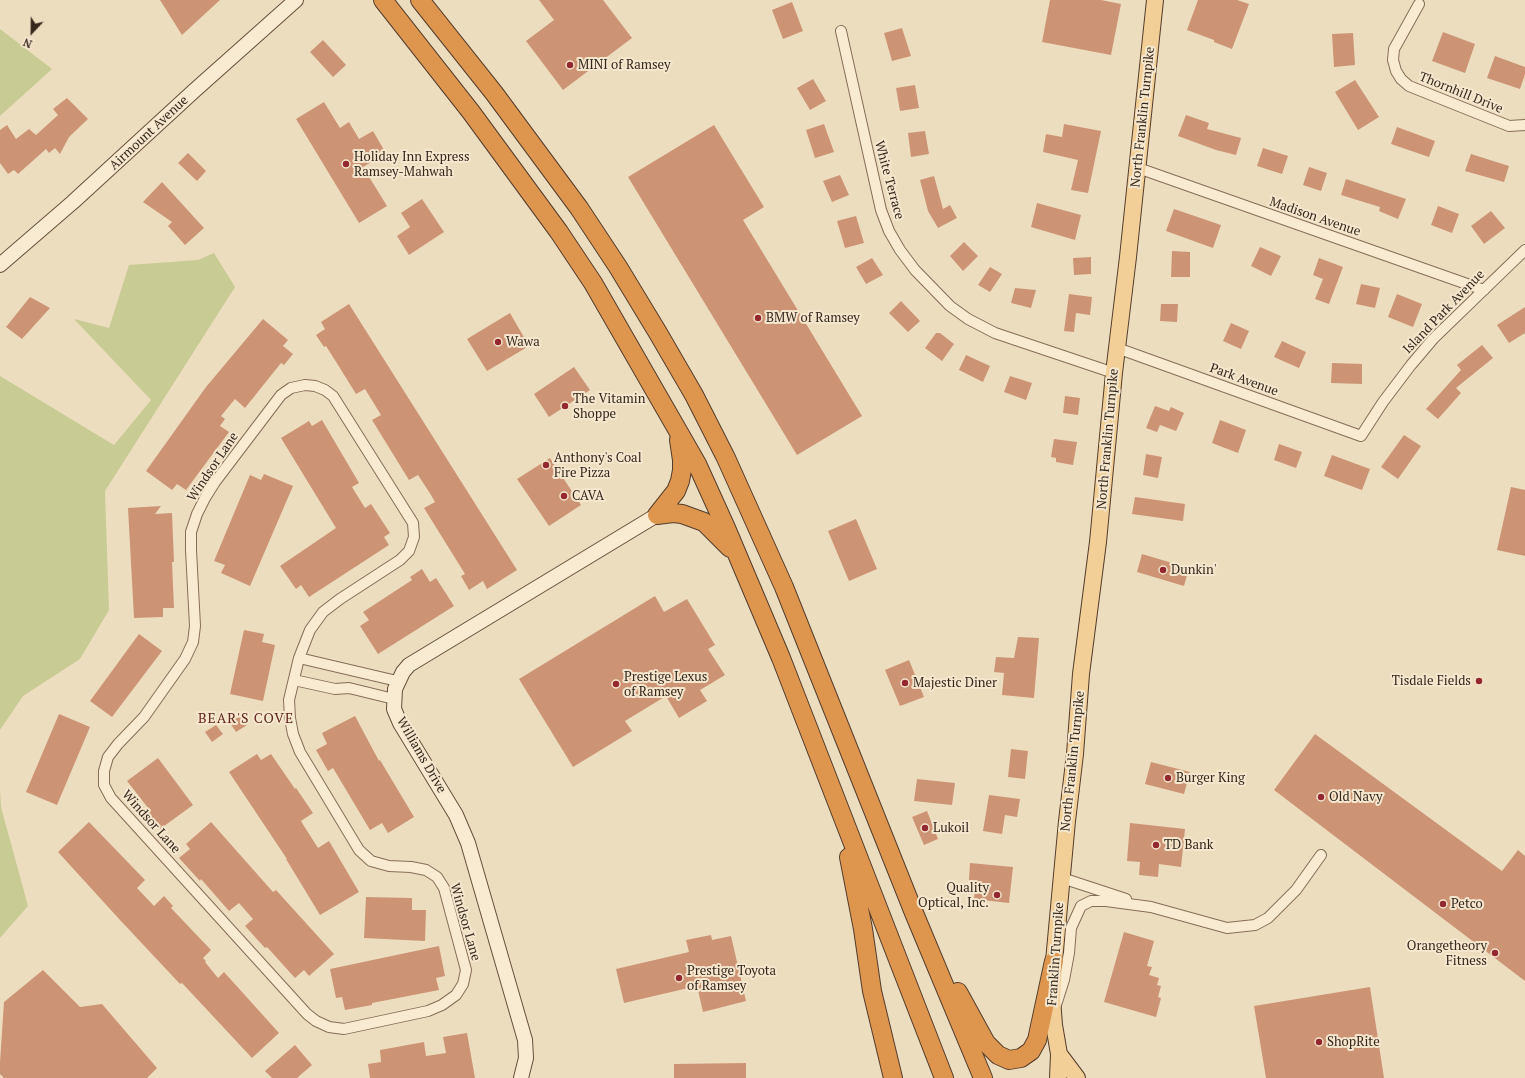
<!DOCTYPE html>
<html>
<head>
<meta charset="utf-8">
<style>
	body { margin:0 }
	#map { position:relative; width:1525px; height:1078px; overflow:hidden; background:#edddbf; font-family:"PT Serif",serif }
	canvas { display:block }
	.north { position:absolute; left:12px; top:12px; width:40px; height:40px; -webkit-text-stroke:3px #f5e7ce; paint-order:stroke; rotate:202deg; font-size:11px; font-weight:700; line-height:16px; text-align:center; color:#35271c }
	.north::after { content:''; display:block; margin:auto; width:14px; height:18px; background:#35271c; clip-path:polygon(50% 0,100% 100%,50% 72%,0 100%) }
</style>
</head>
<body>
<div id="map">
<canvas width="1525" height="1078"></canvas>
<div class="north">N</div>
</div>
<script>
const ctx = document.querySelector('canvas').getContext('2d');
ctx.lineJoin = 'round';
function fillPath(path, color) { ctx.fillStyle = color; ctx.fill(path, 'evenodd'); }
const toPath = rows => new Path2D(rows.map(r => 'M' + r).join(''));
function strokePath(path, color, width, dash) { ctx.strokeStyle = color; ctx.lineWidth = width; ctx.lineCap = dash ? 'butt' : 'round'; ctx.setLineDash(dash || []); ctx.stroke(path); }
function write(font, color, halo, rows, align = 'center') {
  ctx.font = font + ' "PT Serif",serif'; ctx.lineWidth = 4; ctx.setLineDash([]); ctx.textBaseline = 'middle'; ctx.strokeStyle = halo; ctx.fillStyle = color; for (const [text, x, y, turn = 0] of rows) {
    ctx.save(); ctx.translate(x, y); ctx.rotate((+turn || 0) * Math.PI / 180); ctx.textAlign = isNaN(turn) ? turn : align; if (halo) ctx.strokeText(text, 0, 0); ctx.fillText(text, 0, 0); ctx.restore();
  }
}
fillPath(toPath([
	[0,29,52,69,0,116],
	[214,253,235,287,105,491,109,610,80,659,23,696,0,730,0,376,114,445,151,400,74,319,109,328,129,265,198,260],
	[0,788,1,807,28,906,0,938]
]), '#c8cb93');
fillPath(toPath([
	[160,0,220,0,182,35],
	[539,0,603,0,632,38,563,90,526,41,554,20],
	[1050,0,1101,0,1121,4,1111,55,1042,42],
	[1198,0,1237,0,1249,4,1232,49,1214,42,1214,40,1187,30],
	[792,2,803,31,783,39,772,10],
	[902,28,911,56,892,61,884,33],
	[1443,32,1475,44,1465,73,1432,61],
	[1353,33,1355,65,1334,67,1332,34],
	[323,40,346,65,333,77,310,52],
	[1495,56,1525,67,1525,74,1520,89,1487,78],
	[813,79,826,101,810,110,797,88],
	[1355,80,1379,117,1358,130,1335,92],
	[915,85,919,108,900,111,896,88],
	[67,98,88,119,69,137,60,154,55,148,49,153,46,149,18,174,14,170,8,174,0,163,0,130,7,125,16,139,29,129,36,135,58,115,53,109],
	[324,102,340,128,349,122,359,139,373,131,384,150,371,158,373,161,363,167,387,206,359,223,296,119],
	[1186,115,1209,123,1207,129,1241,138,1236,155,1216,150,1178,136],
	[824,124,834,152,815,158,806,130],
	[1064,124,1101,131,1088,193,1071,190,1078,160,1043,152,1046,134,1062,137],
	[714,125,764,207,743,220,862,416,797,455,628,177],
	[1397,127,1435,141,1429,157,1391,144],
	[925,131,929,154,911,157,908,133],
	[1263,148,1288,156,1282,174,1257,166],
	[188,153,206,171,197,181,178,163],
	[1471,154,1509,166,1504,182,1465,171],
	[1309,167,1327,173,1321,191,1303,185],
	[840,175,849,195,832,202,823,181],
	[934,176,943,209,950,205,957,218,938,228,928,211,920,180],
	[1346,179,1406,199,1398,219,1379,211,1380,207,1341,195],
	[162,182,204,228,185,245,168,226,172,222,143,202],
	[422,199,444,232,409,255,397,236,410,227,401,213],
	[1037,203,1081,215,1075,240,1031,227],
	[1438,206,1459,214,1452,233,1431,225],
	[1174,209,1221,225,1213,248,1166,231],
	[1491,211,1505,228,1484,244,1471,226],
	[856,216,864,243,845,248,837,221],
	[964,242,978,256,963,271,950,256],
	[1260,247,1281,256,1271,276,1251,266],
	[1172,251,1190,252,1190,277,1171,277],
	[1091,257,1091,274,1074,275,1073,258],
	[872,258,883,275,866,284,856,267],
	[1319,258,1343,267,1329,304,1315,299,1323,279,1313,275],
	[990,267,1002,274,990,292,978,285],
	[1361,284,1380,288,1375,308,1356,304],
	[1015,288,1036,290,1031,308,1011,303],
	[1069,294,1092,297,1090,315,1076,313,1074,332,1064,331],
	[1397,294,1422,304,1413,327,1388,317],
	[30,297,50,308,22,339,6,327],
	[901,301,920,321,908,332,889,313],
	[349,304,517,570,487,589,483,581,469,590,461,576,465,574,424,508,435,502,431,495,418,475,409,480,372,420,381,415,365,389,356,394,338,365,326,346,324,347,316,335,325,329,321,322],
	[1161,304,1178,304,1177,322,1160,321],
	[1525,307,1525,333,1509,343,1497,325],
	[510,313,529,346,487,371,467,339],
	[263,319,288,340,283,346,293,354,284,365,281,363,245,408,235,399,221,416,225,419,220,426,229,432,186,490,177,484,172,490,146,471,206,387],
	[1231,323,1249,331,1241,349,1223,341],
	[936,333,940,333,954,344,942,361,925,348],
	[1282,341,1306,352,1299,368,1274,357],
	[1482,345,1493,358,1456,388,1461,393,1438,419,1426,409,1461,370,1457,365],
	[966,355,990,366,983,382,959,370],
	[1332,363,1362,364,1362,384,1331,383],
	[574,367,590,390,549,417,534,394],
	[1010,376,1032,383,1026,400,1004,392],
	[1065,396,1080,398,1078,415,1063,413],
	[1155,406,1169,411,1171,407,1184,413,1176,431,1160,425,1157,432,1146,428],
	[322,420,359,483,352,487,365,508,371,504,390,533,384,537,389,545,309,597,301,585,296,589,280,566,336,528,281,438,309,421,312,426],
	[1220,420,1246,430,1238,453,1212,443],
	[1404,435,1421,446,1398,479,1381,467],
	[1054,439,1077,442,1073,465,1056,462,1056,458,1051,457],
	[1279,444,1302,452,1296,468,1274,460],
	[1146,454,1162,457,1158,478,1143,475],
	[1332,455,1370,469,1362,490,1324,476],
	[550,458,581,505,549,526,517,479],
	[264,474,293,486,250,586,221,573,225,565,214,561,250,475,261,480],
	[1511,487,1525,490,1525,556,1497,550],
	[1135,497,1185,504,1183,521,1132,514],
	[161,506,155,514,172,513,174,562,172,562,174,608,163,608,163,617,134,618,128,508],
	[856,519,877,569,849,581,828,531],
	[1142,554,1189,568,1184,586,1137,572],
	[422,569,430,582,436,578,454,606,378,654,360,626,369,620,363,612,412,580,410,577],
	[655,596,664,612,687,599,715,645,708,649,725,675,700,690,707,701,679,718,666,696,625,721,632,731,573,767,519,679],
	[244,630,264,634,262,642,275,645,263,701,230,694],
	[139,634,162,651,112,717,90,701],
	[1018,637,1039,638,1034,698,1002,695,1004,673,994,672,996,657,1014,658],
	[909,660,924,697,900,706,885,670],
	[59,714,90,727,57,805,26,792],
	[241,715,247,725,236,732,230,723],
	[355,716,379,761,380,760,414,817,388,833,382,823,370,830,333,768,328,771,316,750,327,744,322,733],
	[216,725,223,734,212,742,205,732],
	[1315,734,1502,871,1518,850,1525,856,1525,981,1274,790],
	[1011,749,1028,751,1025,779,1008,777],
	[257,754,261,760,271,754,295,789,296,788,313,813,301,821,304,826,318,848,329,841,359,892,320,915,286,859,287,859,229,772],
	[158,758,193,805,160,829,146,811,149,809,127,781],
	[1151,762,1190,772,1184,794,1145,784],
	[917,779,955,783,952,805,914,801],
	[989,795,1020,799,1017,817,1005,815,1002,834,983,831],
	[927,811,938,839,924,845,912,817],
	[89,822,145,880,137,888,154,906,164,896,173,906,171,908,211,950,203,958,206,961,205,962,218,978,224,972,279,1033,252,1058,182,983,180,984,120,920,58,852],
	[211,822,273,892,276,890,334,954,309,976,304,970,295,978,267,947,265,948,245,926,253,919,239,903,229,911,201,879,200,881,179,858,190,849,186,844],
	[1130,823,1185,829,1181,867,1159,864,1158,877,1139,875,1140,862,1127,861],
	[970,863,1013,867,1009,903,974,899,976,881,969,880],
	[366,897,412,898,412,910,426,910,425,941,364,938],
	[1124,932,1154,941,1147,966,1152,967,1149,975,1159,978,1157,985,1161,986,1158,997,1161,998,1156,1017,1104,1002],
	[711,935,712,940,731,936,746,1001,703,1012,697,986,624,1003,616,969,689,952,686,940],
	[439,946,445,976,436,978,439,990,372,1003,372,1005,345,1010,342,997,336,998,330,969],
	[43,970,80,1007,102,1004,157,1068,147,1078,4,1078,0,1074,0,1062,4,1002],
	[1370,987,1384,1078,1266,1078,1254,1006],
	[467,1033,475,1078,370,1078,368,1064,381,1062,380,1050,424,1042,426,1056,446,1053,443,1037],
	[295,1045,312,1065,297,1078,272,1078,265,1071],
	[746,1063,746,1078,674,1078,674,1064]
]), '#cc9475');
const street = toPath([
	[1419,4,1394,49,1393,60,1396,71,1401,79,1409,86,1509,126,1525,125],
	[841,31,881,210,889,231,900,250,915,270,950,306,968,319,995,333,1114,373],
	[1138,168,1484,290],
	[1117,348,1361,436,1383,402,1411,365,1433,339,1525,250],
	[305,385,315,386,325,390,333,396,413,523,414,537,409,551,400,560,340,599,323,612,310,630,299,658,289,700,290,718,293,734,300,752,359,850,371,861,389,866,411,867,426,870,437,877,444,888,466,970,463,984,456,995,442,1005,428,1011,344,1029,329,1027,316,1021,307,1014,111,798,104,785,104,771,108,757,118,744,144,717,185,659,193,642,195,626,191,550,191,532,197,514,205,498,215,482,281,395,291,388,305,385],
	[299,658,397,681],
	[294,680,335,689,349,688,394,699],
	[1062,878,1126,899],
	[1056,1005,1064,980,1069,953,1071,928,1081,906,1091,901,1106,901,1151,907,1227,928,1255,925,1268,918,1296,890,1321,855]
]);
const secondary = toPath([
	[0,265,73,202,195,90,296,0],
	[521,1078,526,1058,525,1040,468,843,456,815,400,723,394,709,395,689,403,672,409,665,657,515]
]);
const primary = toPath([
	[1059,1054,1077,1078],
	[1058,1078,1059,1054,1054,1025,1052,999,1054,961,1067,821,1075,754,1081,674,1098,542,1114,373,1128,257,1155,0]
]);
const highway = toPath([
	[383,0,471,112,559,232,593,283,697,464,726,528,781,658,944,1078],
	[420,0,494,93,579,208,618,267,658,333,694,395,726,458,784,587,914,913,983,1078],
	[657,515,673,513,682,514,704,522,730,548],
	[657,515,676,491,680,481,682,470,682,460,679,440],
	[849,857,863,929,872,991,893,1078],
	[958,992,986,1043,998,1055,1009,1060,1021,1058,1031,1051,1037,1040,1054,961]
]);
strokePath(street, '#866d57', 12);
strokePath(secondary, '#674f3b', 16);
strokePath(primary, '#533c2c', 18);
strokePath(highway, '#533c2c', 20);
strokePath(street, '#f8ebd2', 10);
strokePath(secondary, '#f8ebd2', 14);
strokePath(primary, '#f1cf96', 16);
strokePath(highway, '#de964e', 18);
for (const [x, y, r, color] of [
	[570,65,4,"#94282f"],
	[346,164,4,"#94282f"],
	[758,318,4,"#94282f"],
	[498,342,4,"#94282f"],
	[565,406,4,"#94282f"],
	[546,465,4,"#94282f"],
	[564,496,4,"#94282f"],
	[1163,570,4,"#94282f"],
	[1479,681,4,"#94282f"],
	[905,683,4,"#94282f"],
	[616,684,4,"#94282f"],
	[1168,778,4,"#94282f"],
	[1321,797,4,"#94282f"],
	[925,828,4,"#94282f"],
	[1156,845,4,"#94282f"],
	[997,895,4,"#94282f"],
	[1443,904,4,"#94282f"],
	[1495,953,4,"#94282f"],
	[679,978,4,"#94282f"],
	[1319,1042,4,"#94282f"]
]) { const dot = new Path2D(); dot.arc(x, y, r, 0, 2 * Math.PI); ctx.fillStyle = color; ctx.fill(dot); strokePath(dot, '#f5e7ce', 1.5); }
write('13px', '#35271c', '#f5e7ce', [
	["MINI of Ramsey",578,65],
	["Holiday Inn Express",354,157],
	["Ramsey-Mahwah",354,172],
	["BMW of Ramsey",766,318],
	["Wawa",506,342],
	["The Vitamin",573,399],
	["Shoppe",573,414],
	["Anthony's Coal",554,458],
	["Fire Pizza",554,473],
	["CAVA",572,496],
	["Dunkin'",1171,570],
	["Prestige Lexus",624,677],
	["of Ramsey",624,692],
	["Tisdale Fields",1471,681,"right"],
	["Majestic Diner",913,683],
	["Burger King",1176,778],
	["Old Navy",1329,797],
	["Lukoil",933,828],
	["TD Bank",1164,845],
	["Quality",989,888,"right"],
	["Optical, Inc.",989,903,"right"],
	["Petco",1451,904],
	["Orangetheory",1487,946,"right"],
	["Fitness",1487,961,"right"],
	["Prestige Toyota",687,971],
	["of Ramsey",687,986],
	["ShopRite",1327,1042]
], 'left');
write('13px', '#35271c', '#f5e7ce', [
	["Thornhill Drive",1461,93,22],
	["North Franklin Turnpike",1143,117,-84],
	["Airmount Avenue",149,133,-43],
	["White Terrace",889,180,75],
	["Madison Avenue",1315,217,19],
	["Island Park Avenue",1444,312,-46],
	["Park Avenue",1244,380,20],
	["North Franklin Turnpike",1108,439,-85],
	["Windsor Lane",213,467,-56],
	["Williams Drive",421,755,60],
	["North Franklin Turnpike",1073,761,-84],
	["Windsor Lane",151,822,48],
	["Windsor Lane",465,922,74],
	["Franklin Turnpike",1056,954,-86]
]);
ctx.letterSpacing = '1px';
write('14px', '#62261c', '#f5e7ce', [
	["BEAR'S COVE",246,719]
]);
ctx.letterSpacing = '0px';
</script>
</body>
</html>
